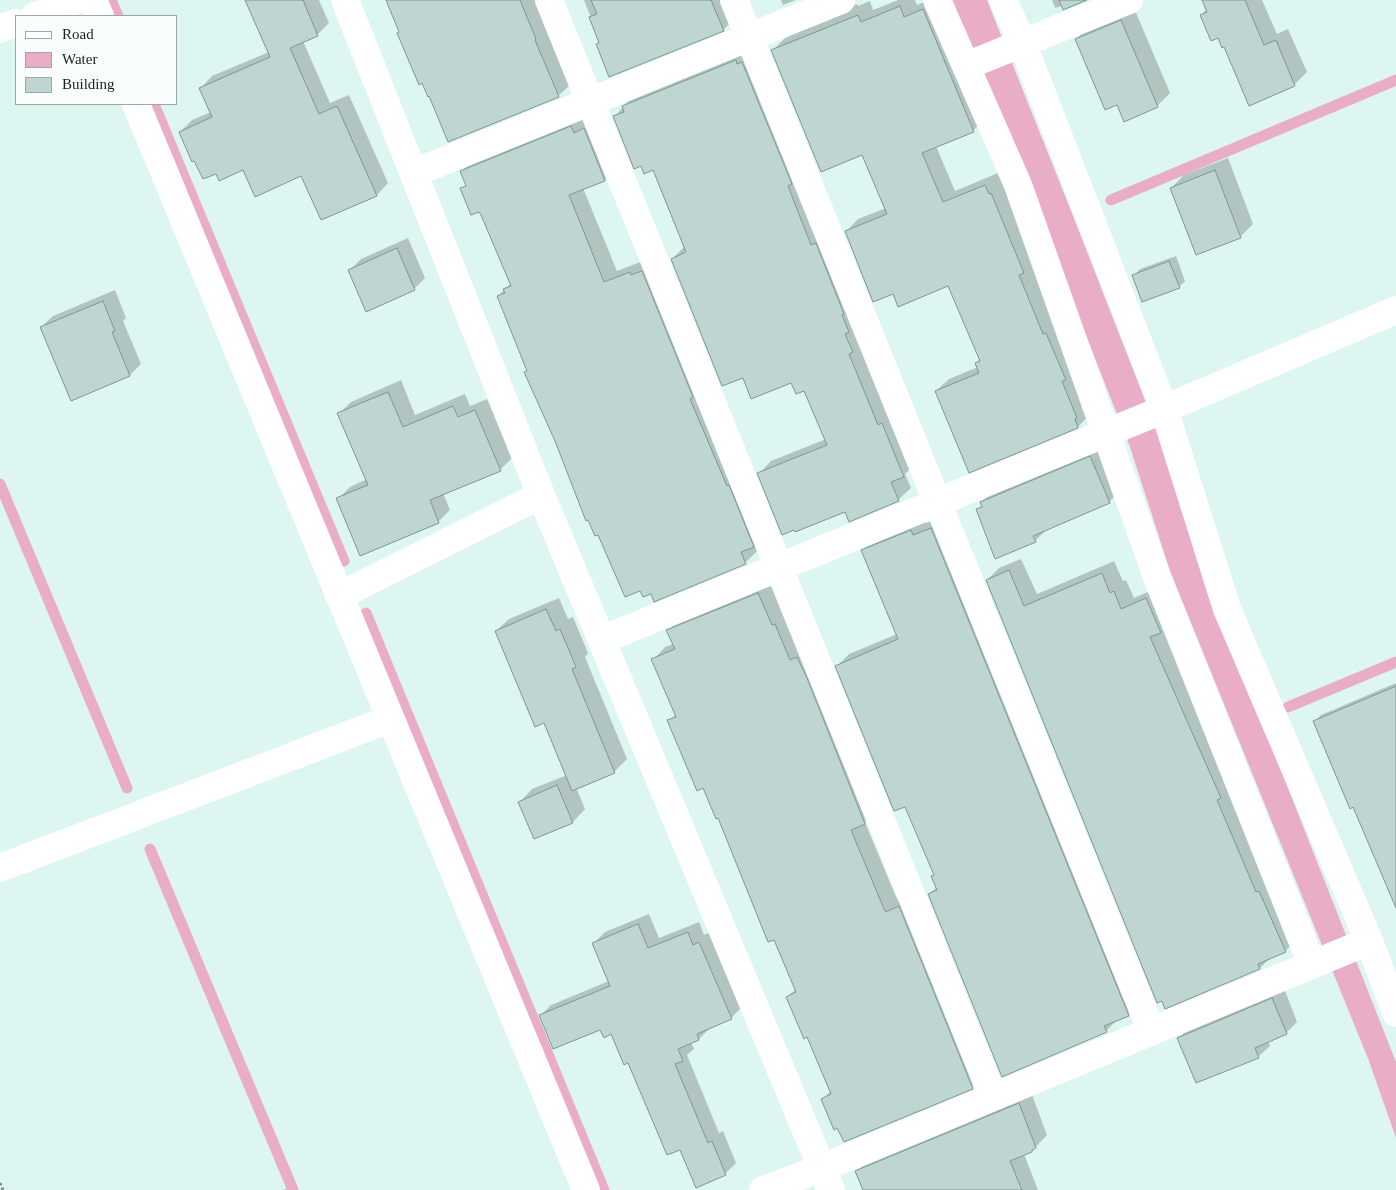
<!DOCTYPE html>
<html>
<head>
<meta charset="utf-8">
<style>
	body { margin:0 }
	#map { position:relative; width:1396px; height:1190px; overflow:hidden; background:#def6f1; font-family:Georgia,serif }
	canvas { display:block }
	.legend { position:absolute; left:15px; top:15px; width:162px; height:90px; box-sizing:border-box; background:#f9fefd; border:1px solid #9fa6a5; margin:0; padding:6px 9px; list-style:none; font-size:15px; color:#182120 }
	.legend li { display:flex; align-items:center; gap:10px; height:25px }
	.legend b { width:25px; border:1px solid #9fa6a5 }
</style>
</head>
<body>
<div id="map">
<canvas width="1396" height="1190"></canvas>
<ul class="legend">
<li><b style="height:6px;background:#fff"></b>Road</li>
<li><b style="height:14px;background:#e9adc7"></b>Water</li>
<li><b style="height:14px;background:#bed5d1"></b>Building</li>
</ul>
</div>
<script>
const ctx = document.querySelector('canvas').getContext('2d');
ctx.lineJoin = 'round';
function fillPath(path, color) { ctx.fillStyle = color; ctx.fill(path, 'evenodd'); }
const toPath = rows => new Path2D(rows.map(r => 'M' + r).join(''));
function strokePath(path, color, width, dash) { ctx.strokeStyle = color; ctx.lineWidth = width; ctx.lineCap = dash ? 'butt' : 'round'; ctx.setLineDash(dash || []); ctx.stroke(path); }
fillPath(toPath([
	[951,0,987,0,1073,216,1163,446,1219,613,1396,1062,1396,1138,1369,1061,1170,571,1130,447,972,47]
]), '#e9adc7');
fillPath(toPath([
	[247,0,319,0,329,23,317,35,303,41,330,103,349,95,388,183,377,195,322,219,302,175,244,168,216,172,180,132,192,120,211,112,201,88,212,76,269,52],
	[387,0,538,0,571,84,558,96,400,31],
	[584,0,729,0,736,17,723,30,597,45,600,41],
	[781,0,796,0,783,5],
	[898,0,915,0,917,5,929,0,985,118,973,131,936,146,955,191,998,173,1002,182,1004,181,1090,414,1078,427,936,391,949,379,978,367,976,363,980,359,949,285,894,292,846,232,858,219,886,208,862,154,773,50,785,38,800,31,808,24,857,4,858,6,870,1,873,10],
	[1052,0,1084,0,1055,8],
	[1203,0,1262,0,1277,34,1288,29,1307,72,1294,85,1224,46,1201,15,1207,9],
	[1134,8,1170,93,1157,106,1117,103,1076,39,1089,26],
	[748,48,916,463,905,474,911,488,898,500,846,510,759,474,771,461,826,439,805,389,792,381,743,377,672,259,685,246,654,169,614,117,636,93],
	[584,114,617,167,605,180,583,188,617,271,643,261,758,550,745,563,556,440,525,372,528,370,498,296,511,283,482,214,462,189,467,184,462,171,474,159],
	[1228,158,1253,224,1240,237,1171,188,1184,175],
	[408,238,425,278,414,289,349,271,361,259],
	[1176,256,1185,281,1179,287,1134,276,1140,269],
	[115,290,126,318,123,321,141,364,130,375,41,327,53,316],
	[401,380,415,415,465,394,470,406,487,399,512,458,500,470,443,493,450,510,438,522,338,499,350,487,367,479,339,414,351,402],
	[1102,445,1121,490,1109,502,1047,529,1035,541,978,510,983,504,982,502,994,490],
	[944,517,1140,1002,1128,1015,1118,1019,1106,1031,929,894,937,887,935,874,906,805,837,666,849,654,897,634,863,551,875,538,924,518,926,523],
	[1021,559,1037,594,1114,561,1123,581,1126,580,1134,598,1159,587,1298,939,1285,951,1271,957,1260,968,1166,1007,987,580,999,568],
	[771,581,877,810,865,822,896,897,899,900,985,1075,972,1087,823,1099,831,1091,808,1036,787,997,796,989,718,817,669,721,676,714,653,660,665,647,673,644,668,631,680,618],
	[559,598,568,619,573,617,588,653,585,657,627,759,614,772,576,787,585,809,573,822,534,838,520,802,532,789,567,775,545,722,496,631,509,619],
	[1396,683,1396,905,1354,806,1315,721,1321,715],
	[649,914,659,938,699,922,704,935,710,932,742,1007,731,1018,710,1028,699,1039,691,1042,694,1049,687,1055,719,1133,723,1131,736,1163,725,1174,681,1148,612,1033,601,1029,540,1016,551,1005,609,981,594,943,605,932],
	[1284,988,1297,1022,1286,1033,1268,1041,1270,1046,1258,1057,1179,1038,1190,1027],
	[1031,1092,1047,1135,1032,1151,1024,1154,1038,1190,865,1190,857,1171,869,1160],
	[291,1187,293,1190,283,1190]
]), '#0003');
strokePath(toPath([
	[111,0,118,16],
	[154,104,344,561],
	[1111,200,1396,80],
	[0,484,127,788],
	[366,613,604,1190],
	[1288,707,1396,662],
	[150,849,293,1190]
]), '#e9adc7', 11);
const building = toPath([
	[245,0,303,0,318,36,290,48,319,114,337,106,377,196,321,220,301,176,255,197,243,170,219,181,216,174,203,179,194,161,192,162,179,132,212,117,199,88,270,57,245,0],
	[386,0,520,0,536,39,535,40,559,97,448,142,429,96,428,97,422,83,419,85,397,33,399,32,386,0],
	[591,0,711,0,724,31,609,77,596,44,599,43,589,17,597,14,591,0],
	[1059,0,1087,0,1063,10,1059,0],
	[1202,0,1245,0,1264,45,1276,40,1295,86,1249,106,1224,47,1222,48,1218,38,1211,41,1200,15,1207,12,1202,0],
	[900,6,904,17,923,9,974,132,922,153,943,202,985,185,989,194,991,193,1024,273,1019,275,1043,334,1046,333,1066,380,1062,381,1077,418,1075,419,1078,428,969,473,935,391,979,373,975,363,980,361,948,286,898,307,893,294,873,302,845,231,887,214,862,155,821,172,771,50,858,15,861,22,900,6],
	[1121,20,1158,107,1124,122,1117,105,1105,110,1075,39,1121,20],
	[736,60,737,64,742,62,792,184,788,186,811,245,816,243,844,314,842,315,849,332,845,334,853,352,849,354,878,425,882,423,904,477,891,482,899,501,849,522,845,512,795,532,794,530,782,535,757,473,827,445,804,391,796,394,791,383,751,399,743,378,722,386,671,259,686,252,653,170,644,174,641,166,634,169,613,116,624,112,622,106,736,60],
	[571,126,574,133,584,128,605,181,569,195,604,282,630,272,631,275,642,271,693,397,690,399,727,486,729,485,754,547,741,552,746,564,654,602,651,594,643,597,640,591,625,597,598,535,595,536,588,520,586,521,555,441,524,372,527,371,497,296,505,293,503,289,511,286,481,215,479,212,471,215,460,188,466,186,460,171,571,126],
	[1215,170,1241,238,1196,255,1170,188,1215,170],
	[397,248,415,290,366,312,348,270,397,248],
	[1169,261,1180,288,1142,302,1132,275,1169,261],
	[103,301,115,331,112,332,130,376,71,401,40,327,103,301],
	[388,392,403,427,453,406,458,417,475,410,501,471,430,500,439,523,360,556,336,498,368,485,337,413,388,392],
	[1090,456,1110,503,1033,536,1036,542,995,559,976,509,982,507,980,502,1090,456],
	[931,528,1129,1016,1104,1026,1107,1032,1002,1077,928,894,937,890,931,876,934,875,905,807,894,811,835,666,898,639,861,550,911,530,913,535,931,528],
	[1009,570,1024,606,1102,573,1110,593,1114,591,1121,609,1146,598,1161,633,1150,637,1221,798,1217,800,1256,892,1259,891,1286,952,1258,964,1260,969,1165,1009,1162,1001,1157,1003,986,580,1009,570],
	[758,593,772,625,775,624,790,660,797,657,807,678,865,824,851,830,884,909,886,912,899,906,973,1089,844,1142,837,1128,834,1130,821,1099,831,1094,807,1037,804,1039,786,997,796,992,774,940,768,942,718,818,716,819,703,788,697,791,667,720,676,717,651,659,675,649,666,630,758,593],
	[546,609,556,631,560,629,576,667,572,669,615,773,572,791,544,723,535,727,495,631,546,609],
	[1396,686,1396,908,1353,807,1350,809,1313,721,1396,686],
	[557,785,573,823,534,839,518,802,557,785],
	[638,924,648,948,688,932,693,945,699,942,732,1019,697,1034,699,1040,678,1049,683,1061,675,1064,708,1143,712,1141,726,1175,696,1188,680,1150,667,1155,628,1063,624,1065,611,1034,604,1038,600,1030,553,1049,539,1015,610,986,592,943,638,924],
	[1272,998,1287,1034,1255,1048,1259,1058,1196,1083,1177,1038,1272,998],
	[1019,1103,1036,1148,1032,1150,1032,1152,1010,1161,1022,1190,863,1190,855,1171,1019,1103]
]);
fillPath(building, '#bed5d1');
strokePath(building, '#7e9591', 1);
strokePath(toPath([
	[0,1183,3,1190]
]), '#7c8d89', 3, [2.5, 2.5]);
strokePath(toPath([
	[93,0,100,16],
	[345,0,541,495,831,1190],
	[549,0,993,1097],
	[734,0,1152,1032],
	[937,0,1018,185,1157,577,1312,965],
	[1003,0,1022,42,1164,409,1227,609,1369,941,1396,1013],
	[35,16,77,0],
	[0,29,16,23],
	[966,66,1129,0],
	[136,104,586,1190],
	[414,173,841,0],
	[339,596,541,495],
	[602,640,1155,413,1396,310],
	[763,1190,822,1168,1369,941]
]), '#fff', 28);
strokePath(toPath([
	[0,868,390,719]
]), '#fff', 28);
</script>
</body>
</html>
